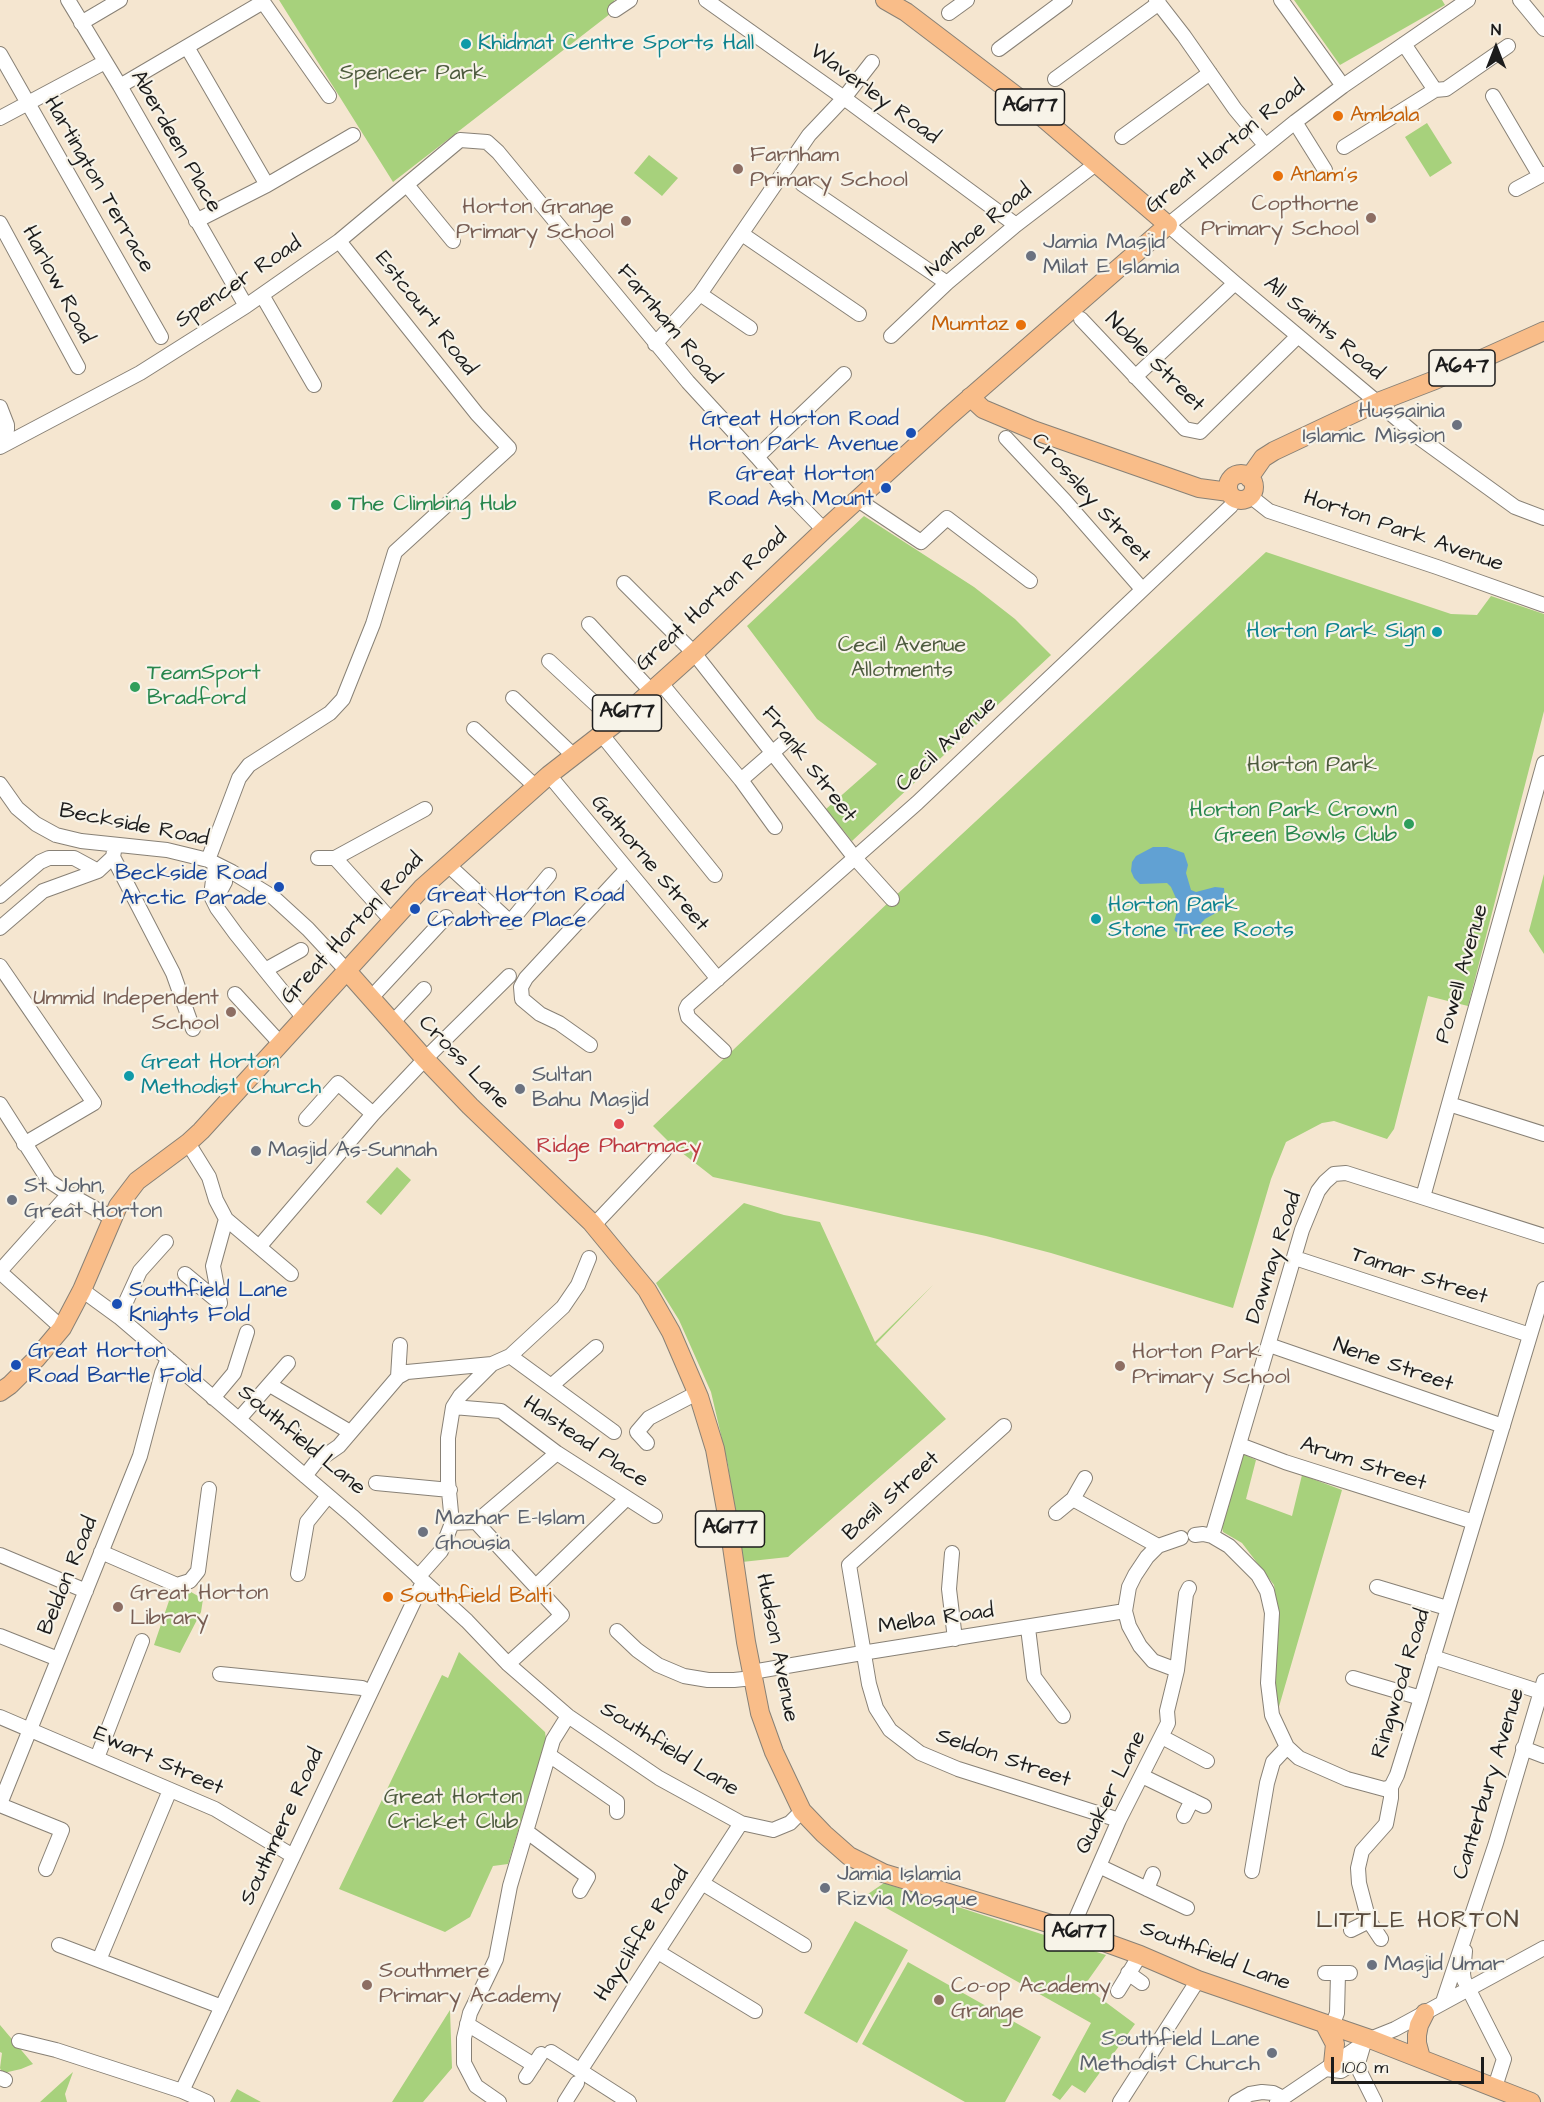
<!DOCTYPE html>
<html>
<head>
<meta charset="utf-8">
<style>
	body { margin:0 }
	#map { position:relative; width:1544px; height:2102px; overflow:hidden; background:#f5e6d0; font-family:"Architects Daughter",sans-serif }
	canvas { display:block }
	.north { position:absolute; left:1466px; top:18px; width:60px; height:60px; -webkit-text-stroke:4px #f7f3e8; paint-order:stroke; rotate:0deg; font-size:16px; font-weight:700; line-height:24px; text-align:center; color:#1c1c1c }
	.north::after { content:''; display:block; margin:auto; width:21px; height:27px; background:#1c1c1c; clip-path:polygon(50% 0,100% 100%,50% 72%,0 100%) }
	.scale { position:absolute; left:1331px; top:2057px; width:153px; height:27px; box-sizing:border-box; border:3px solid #1c1c1c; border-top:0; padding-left:8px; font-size:18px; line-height:21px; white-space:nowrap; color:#1c1c1c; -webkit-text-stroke:4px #f7f3e8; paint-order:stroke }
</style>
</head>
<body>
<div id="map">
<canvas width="1544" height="2102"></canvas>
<div class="north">N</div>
<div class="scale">100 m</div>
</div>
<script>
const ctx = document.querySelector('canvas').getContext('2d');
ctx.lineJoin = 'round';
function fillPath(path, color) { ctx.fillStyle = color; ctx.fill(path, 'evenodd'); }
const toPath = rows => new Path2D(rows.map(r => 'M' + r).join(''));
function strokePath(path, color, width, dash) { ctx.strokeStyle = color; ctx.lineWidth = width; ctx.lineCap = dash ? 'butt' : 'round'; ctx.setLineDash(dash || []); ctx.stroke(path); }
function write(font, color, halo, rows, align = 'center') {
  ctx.font = font + ' "Architects Daughter",sans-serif'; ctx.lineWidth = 4.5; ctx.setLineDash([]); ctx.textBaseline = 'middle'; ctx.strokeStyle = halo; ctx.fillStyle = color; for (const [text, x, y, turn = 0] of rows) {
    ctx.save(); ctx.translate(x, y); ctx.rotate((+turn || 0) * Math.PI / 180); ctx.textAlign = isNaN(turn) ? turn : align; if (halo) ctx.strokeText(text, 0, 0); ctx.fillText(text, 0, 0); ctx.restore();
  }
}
fillPath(toPath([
	[279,0,614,0,619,7,393,182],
	[1294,0,1442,0,1445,5,1340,65],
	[1427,123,1452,163,1430,177,1405,137],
	[649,155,678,178,662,196,634,173],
	[864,516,974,587,1015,619,1051,655,852,841,826,809,877,764,817,719,747,626],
	[1266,552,1451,614,1477,615,1491,596,1544,614,1544,711,1468,1006,1428,996,1394,1129,1387,1139,1334,1121,1322,1123,1286,1142,1271,1179,1233,1308,1051,1253,986,1236,713,1177,672,1145,653,1126,892,899],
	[1544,874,1544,954,1529,931],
	[397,1167,411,1180,381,1215,366,1202],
	[744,1203,784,1215,820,1222,875,1342,933,1285,876,1344,946,1419,788,1557,742,1562,728,1465,711,1392,679,1320,656,1283],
	[1243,1454,1256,1460,1246,1499,1292,1516,1302,1475,1342,1490,1278,1710,1273,1679,1278,1614,1274,1585,1242,1543,1223,1532,1221,1523],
	[173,1589,186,1589,203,1599,201,1612,180,1653,154,1645],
	[459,1652,545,1732,546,1739,508,1864,493,1866,470,1917,445,1932,339,1889,442,1675,448,1678],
	[884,1883,1106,1955,1084,1986,1135,2024,1085,2093,1072,2085,1060,2100,1052,2095,1091,2023,865,1896],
	[855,1921,908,1950,857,2043,804,2013],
	[908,1962,1041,2037,1005,2102,965,2102,862,2044],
	[450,2010,452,2068,423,2102,392,2102],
	[0,2025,33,2064,21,2069,8,2072,5,2075,2,2073,0,2068,2,2053,0,2052],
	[73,2072,65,2094,67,2102,40,2102],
	[237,2089,261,2102,230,2102]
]), '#a7d17c');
fillPath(toPath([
	[1153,847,1167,847,1184,853,1188,865,1186,873,1191,890,1196,892,1215,887,1224,888,1225,902,1221,910,1205,919,1191,934,1180,934,1175,931,1173,925,1179,905,1171,887,1167,883,1140,884,1134,878,1131,871,1132,862,1136,856]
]), '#61a1d3');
const minor = toPath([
	[68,0,120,86,246,306],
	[706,0,844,98,1016,225],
	[1156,0,1184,36,1235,109,1265,145],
	[1281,0,1343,86],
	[1468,0,1343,86,1295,122,1168,225,1235,283,1421,439,1515,507,1544,518],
	[1520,0,1544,29],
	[615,10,630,0],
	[949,13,967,0],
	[81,23,120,0],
	[187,47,267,185],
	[999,49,1065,0],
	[0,54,161,337],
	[1055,79,1159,3],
	[120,86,263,2,329,96],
	[1435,90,1446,89,1508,46],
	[1493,96,1540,176],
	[0,118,105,62],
	[1295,122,1325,170],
	[1122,137,1210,73],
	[1344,147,1435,90,1404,44],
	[802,184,947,283],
	[407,185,453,241],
	[1516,189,1544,174],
	[196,221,267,185,353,135],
	[0,223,78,367],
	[742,234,859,314],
	[700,294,750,328],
	[262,295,314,385],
	[1081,319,1185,429,1200,432,1298,336],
	[891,336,947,283,1016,225,1097,163],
	[655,344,700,294,809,135,844,98,872,62],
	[1135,377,1235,283],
	[0,407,7,425,7,430,0,436],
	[1006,438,1065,501,1142,589],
	[0,447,140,373,246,306,339,241,460,140,487,142,498,152,688,382,757,457,789,494,824,530],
	[757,457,844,374],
	[1250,496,1269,511,1437,567,1544,605],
	[858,500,921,542,947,518,1030,581],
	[624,583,694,653,855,858,892,899],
	[589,624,651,691],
	[549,661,616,723],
	[660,682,741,780,775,827],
	[513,698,574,756],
	[474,729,536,787],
	[602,735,715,875],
	[549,775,718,979],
	[741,780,787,740],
	[0,784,17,808,36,824,56,835,81,841,167,850,208,860,232,872,273,897,308,929,347,971],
	[113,857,173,973,193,1029],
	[318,858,335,858,392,921],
	[335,858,425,809],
	[208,860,239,778,249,765,330,713,343,699,373,624,395,552,509,448,477,414,339,241],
	[215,864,211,896,217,908,236,934,303,1017],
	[447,864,510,922,549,875],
	[0,896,40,862,49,858,74,858,98,871],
	[217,906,218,895,225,882],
	[0,928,43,891,98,871,113,857,114,851],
	[0,966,94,1103,24,1144],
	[265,970,301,950],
	[235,994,280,1043],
	[370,999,446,917],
	[392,1023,424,989],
	[590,1045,559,1023,540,1014,522,999,521,987,526,978,626,870],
	[724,1051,688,1017,686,1009,688,1005,917,803,1231,506],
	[0,1104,49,1181,69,1194,112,1218],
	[1449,1104,1544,1134],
	[306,1119,338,1083,373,1114],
	[188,1143,209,1177,216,1200,226,1219,213,1266,220,1303],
	[1423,1197,1544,763],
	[226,1219,291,1274],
	[593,1226,664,1151],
	[259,1247,373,1114,425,1059,509,976],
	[1295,1258,1530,1335],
	[0,1271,69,1194],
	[0,1272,62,1328],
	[185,1274,220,1303],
	[82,1290,119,1317,352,1516,467,1621,508,1664,568,1716,659,1778,741,1823,773,1830,790,1823,802,1811],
	[119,1317,140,1271,166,1242],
	[1269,1345,1503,1426],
	[510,1356,614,1432],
	[398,1377,400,1345],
	[270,1385,350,1432],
	[551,1386,596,1347],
	[213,1398,234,1373,247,1332],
	[453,1407,501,1411,557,1453,655,1516],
	[239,1419,288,1363],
	[1004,1426,849,1565,869,1684,876,1708,890,1730,920,1753,958,1769,1119,1820],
	[647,1443,637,1432,649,1418,697,1393],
	[1240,1445,1285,1462,1474,1522],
	[305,1476,316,1462,339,1446,398,1377,407,1372,492,1364],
	[1085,1478,1073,1499,1158,1546],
	[376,1483,450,1490],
	[1056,1513,1073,1499],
	[476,1522,562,1615,508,1664],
	[452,1523,476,1522,557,1453],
	[1195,1535,1203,1534,1212,1536,1229,1546,1258,1575,1267,1591,1272,1613,1268,1683,1272,1715,1287,1747,1299,1758,1347,1779,1384,1789,1391,1787,1397,1775,1421,1698,1544,1289],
	[1212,1536,1302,1230,1318,1191,1325,1182,1334,1174,1346,1173,1544,1236],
	[101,1552,177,1585,190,1581,198,1571,209,1489],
	[952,1553,949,1589,955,1639],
	[0,1555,86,1591],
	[298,1574,307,1522,328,1496],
	[418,1577,441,1551,452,1523,448,1481,448,1438,453,1407,460,1396,492,1364,510,1356,563,1307,578,1285,589,1258],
	[536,1586,627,1498],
	[1377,1587,1447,1608],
	[1028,1628,1034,1677,1063,1716],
	[617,1631,637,1650,658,1665,684,1676,708,1680,734,1680,753,1678],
	[0,1636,58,1659],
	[1433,1657,1541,1692],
	[1177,1670,1186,1594,1189,1588],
	[752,1672,862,1653,1125,1611],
	[220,1674,362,1688,370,1692],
	[1353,1678,1421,1698],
	[0,1717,215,1809,293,1856],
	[1162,1737,1207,1761],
	[1523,1748,1544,1756],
	[549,1755,617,1802,617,1812],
	[97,1758,142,1641],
	[1142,1776,1204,1806],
	[0,1804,140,1456,162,1373,168,1359],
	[0,1805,62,1830,46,1869],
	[1184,1816,1192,1800],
	[526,1831,588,1877,580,1891],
	[1099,1866,1187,1908],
	[1252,1871,1267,1783,1273,1762,1287,1747],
	[702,1883,804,1945],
	[1147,1889,1153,1874],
	[1071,1930,1119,1820,1168,1723,1167,1711,1177,1670,1153,1661,1140,1646,1129,1626,1125,1611,1129,1587,1135,1575,1147,1557,1158,1546,1181,1538],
	[1351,1930,1369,1921],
	[1381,1939,1369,1921,1359,1883,1358,1868,1362,1851,1386,1824,1391,1798,1391,1787],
	[59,1945,222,2007],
	[1465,1951,1463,1974,1464,1980,1504,2059,1495,2087],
	[658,1952,755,2011],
	[99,1960,170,1790],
	[1128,1973,1142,1983],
	[1325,1973,1350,1973],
	[1118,1991,1140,1955],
	[1443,2002,1496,1843,1544,1681],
	[467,2024,534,2065],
	[1332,2026,1337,2013,1338,1974],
	[19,2041,56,2050,182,2091,207,2102],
	[551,2052,629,2102],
	[1355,2062,1375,2102],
	[1326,2069,1341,2071,1359,2060,1364,2043],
	[580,2071,741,1823],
	[526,2077,541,2054],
	[0,2078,5,2080],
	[182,2091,423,1582],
	[499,2102,476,2086,464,2063,464,2038,470,2013,496,1959,510,1886,553,1740,568,1716],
	[565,2102,577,2083],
	[1120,2102,1198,1980],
	[1236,2102,1250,2094,1262,2092,1273,2093,1283,2098],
	[1277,2102,1370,2039,1395,2029,1544,1948]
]);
const major = toPath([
	[970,397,983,409,1033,430,1199,488,1229,492],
	'1228 487a13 13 0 1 1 26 0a13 13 0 1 1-26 0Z',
	[1249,478,1263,458,1274,451,1378,402,1435,380,1544,331],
	[347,971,425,1059,470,1106,591,1222,647,1290,671,1332,699,1397,715,1449,729,1526,746,1642,760,1713,774,1752,802,1811,824,1834,849,1856,883,1873,1071,1930,1140,1955,1198,1980,1370,2039,1531,2102],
	[0,1392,10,1385,36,1359,62,1328,82,1290,118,1206,137,1181,188,1143,201,1131,422,888,549,775,616,723,694,653,824,530,948,417,1168,225,1028,105,931,31,906,12,885,0],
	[1324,2023,1335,2044,1333,2064],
	[1421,2058,1417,2043,1417,2035,1419,2025,1425,2013]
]);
strokePath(minor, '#888176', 16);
strokePath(major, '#888176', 20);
strokePath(minor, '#fff', 14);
strokePath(major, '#f9bd89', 18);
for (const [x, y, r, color] of [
	[466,44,6,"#0f9aa8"],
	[1338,116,6,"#e8710a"],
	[738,169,6,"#8d6e63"],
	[1278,176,6,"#e8710a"],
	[1371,218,6,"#8d6e63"],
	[626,221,6,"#8d6e63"],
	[1031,256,6,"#6b7280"],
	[1021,325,6,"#e8710a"],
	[1457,425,6,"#6b7280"],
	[911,433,6,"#1a4fb4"],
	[886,488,6,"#1a4fb4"],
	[336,505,6,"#2e9e5b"],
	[1437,632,6,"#0f9aa8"],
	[135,687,6,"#2e9e5b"],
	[1409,824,6,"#2e9e5b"],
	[279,887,6,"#1a4fb4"],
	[415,909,6,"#1a4fb4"],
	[1096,919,6,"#0f9aa8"],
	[231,1012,6,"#8d6e63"],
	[129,1076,6,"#0f9aa8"],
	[520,1089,6,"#6b7280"],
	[619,1124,6,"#e0444e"],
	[256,1151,6,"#6b7280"],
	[12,1200,6,"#6b7280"],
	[117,1304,6,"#1a4fb4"],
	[16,1365,6,"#1a4fb4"],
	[1120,1366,6,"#8d6e63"],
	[423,1532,6,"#6b7280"],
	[388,1597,6,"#e8710a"],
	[118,1607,6,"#8d6e63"],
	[825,1888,6,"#6b7280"],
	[1372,1965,6,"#6b7280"],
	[367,1985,6,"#8d6e63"],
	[939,2000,6,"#8d6e63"],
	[1272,2053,6,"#6b7280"]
]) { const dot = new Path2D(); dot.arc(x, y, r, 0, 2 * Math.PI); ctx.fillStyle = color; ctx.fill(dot); strokePath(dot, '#f7f3e8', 2); }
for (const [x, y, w] of [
	[1030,107,69],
	[1462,368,66],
	[627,713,69],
	[730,1529,69],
	[1079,1933,69]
]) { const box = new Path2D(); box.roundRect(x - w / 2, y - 18, w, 36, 4.5); ctx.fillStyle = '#f7f3e8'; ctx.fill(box); strokePath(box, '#1c1c1c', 1.5); }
write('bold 21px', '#1c1c1c', null, [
	["A6177",1030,107],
	["A647",1462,368],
	["A6177",627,713],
	["A6177",730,1529],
	["A6177",1079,1933]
]);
write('22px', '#0d838f', '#f7f3e8', [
	["Khidmat Centre Sports Hall",478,44],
	["Horton Park Sign",1425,632,"right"],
	["Horton Park",1108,906],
	["Stone Tree Roots",1108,931],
	["Great Horton",141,1063],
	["Methodist Church",141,1088]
], 'left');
write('22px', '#4d5b3e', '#f7f3e8', [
	["Spencer Park",413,74],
	["Cecil Avenue",902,646],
	["Allotments",902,671],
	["Horton Park",1312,766],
	["Great Horton",453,1798],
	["Cricket Club",453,1823]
]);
write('22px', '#1c1c1c', '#f7f3e8', [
	["Waverley Road",874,95,36],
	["Aberdeen Place",175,142,60],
	["Great Horton Road",1226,148,-39],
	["Hartington Terrace",98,185,60],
	["Ivanhoe Road",979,231,-40],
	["Spencer Road",239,283,-34],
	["Harlow Road",57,285,62],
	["Estcourt Road",425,314,52],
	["Farnham Road",668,325,50],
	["All Saints Road",1323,329,40],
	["Noble Street",1154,363,45],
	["Crossley Street",1090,499,48],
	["Horton Park Avenue",1403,532,19],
	["Great Horton Road",712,601,-43],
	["Cecil Avenue",947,745,-43],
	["Frank Street",808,765,52],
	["Beckside Road",134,826,11],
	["Gathorne Street",649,864,50],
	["Great Horton Road",353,929,-47],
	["Powell Avenue",1463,974,-74],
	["Cross Lane",463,1063,46],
	["Dawnay Road",1275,1258,-72],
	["Tamar Street",1419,1277,18],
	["Nene Street",1393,1366,19],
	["Southfield Lane",301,1441,40],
	["Halstead Place",585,1443,34],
	["Arum Street",1363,1465,18],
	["Basil Street",892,1497,-42],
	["Beldon Road",69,1576,-68],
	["Melba Road",936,1620,-8],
	["Hudson Avenue",776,1648,79],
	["Ringwood Road",1402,1684,-73],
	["Southfield Lane",669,1750,32],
	["Seldon Street",1003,1759,19],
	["Ewart Street",158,1762,24],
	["Canterbury Avenue",1490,1784,-73],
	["Quaker Lane",1112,1793,-64],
	["Southmere Road",283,1827,-65],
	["Haycliffe Road",643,1935,-57],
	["Southfield Lane",1215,1957,21]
]);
write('22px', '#c56008', '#f7f3e8', [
	["Ambala",1350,116],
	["Anam's",1290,176],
	["Mumtaz",1009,325,"right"],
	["Southfield Balti",400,1597]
], 'left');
write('22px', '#785e54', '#f7f3e8', [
	["Farnham",750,156],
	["Primary School",750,181],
	["Copthorne",1359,205,"right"],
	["Primary School",1359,230,"right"],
	["Horton Grange",614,208,"right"],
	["Primary School",614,233,"right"],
	["Ummid Independent",219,999,"right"],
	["School",219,1024,"right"],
	["Horton Park",1132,1353],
	["Primary School",1132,1378],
	["Great Horton",130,1594],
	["Library",130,1619],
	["Southmere",379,1972],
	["Primary Academy",379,1997],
	["Co-op Academy",951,1987],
	["Grange",951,2012]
], 'left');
write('22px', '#5b616d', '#f7f3e8', [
	["Jamia Masjid",1043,243],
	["Milat E Islamia",1043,268],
	["Hussainia",1445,412,"right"],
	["Islamic Mission",1445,437,"right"],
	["Sultan",532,1076],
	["Bahu Masjid",532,1101],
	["Masjid As-Sunnah",268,1151],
	["St John,",24,1187],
	["Great Horton",24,1212],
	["Mazhar E-Islam",435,1519],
	["Ghousia",435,1544],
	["Jamia Islamia",837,1875],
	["Rizvia Mosque",837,1900],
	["Masjid Umar",1384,1965],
	["Southfield Lane",1260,2040,"right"],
	["Methodist Church",1260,2065,"right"]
], 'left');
write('22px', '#164399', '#f7f3e8', [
	["Great Horton Road",899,420],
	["Horton Park Avenue",899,445],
	["Great Horton",874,475],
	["Road Ash Mount",874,500],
	["Beckside Road",267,874],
	["Arctic Parade",267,899],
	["Great Horton Road",427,896,"left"],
	["Crabtree Place",427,921,"left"],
	["Southfield Lane",129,1291,"left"],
	["Knights Fold",129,1316,"left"],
	["Great Horton",28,1352,"left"],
	["Road Bartle Fold",28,1377,"left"]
], 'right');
write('22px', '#27864d', '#f7f3e8', [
	["The Climbing Hub",348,505],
	["TeamSport",147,674],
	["Bradford",147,699],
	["Horton Park Crown",1397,811,"right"],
	["Green Bowls Club",1397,836,"right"]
], 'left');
write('22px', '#be3a42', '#f7f3e8', [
	["Ridge Pharmacy",619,1147]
]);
ctx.letterSpacing = '1.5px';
write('24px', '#584a3c', '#f7f3e8', [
	["LITTLE HORTON",1418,1922]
]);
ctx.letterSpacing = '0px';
</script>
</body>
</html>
